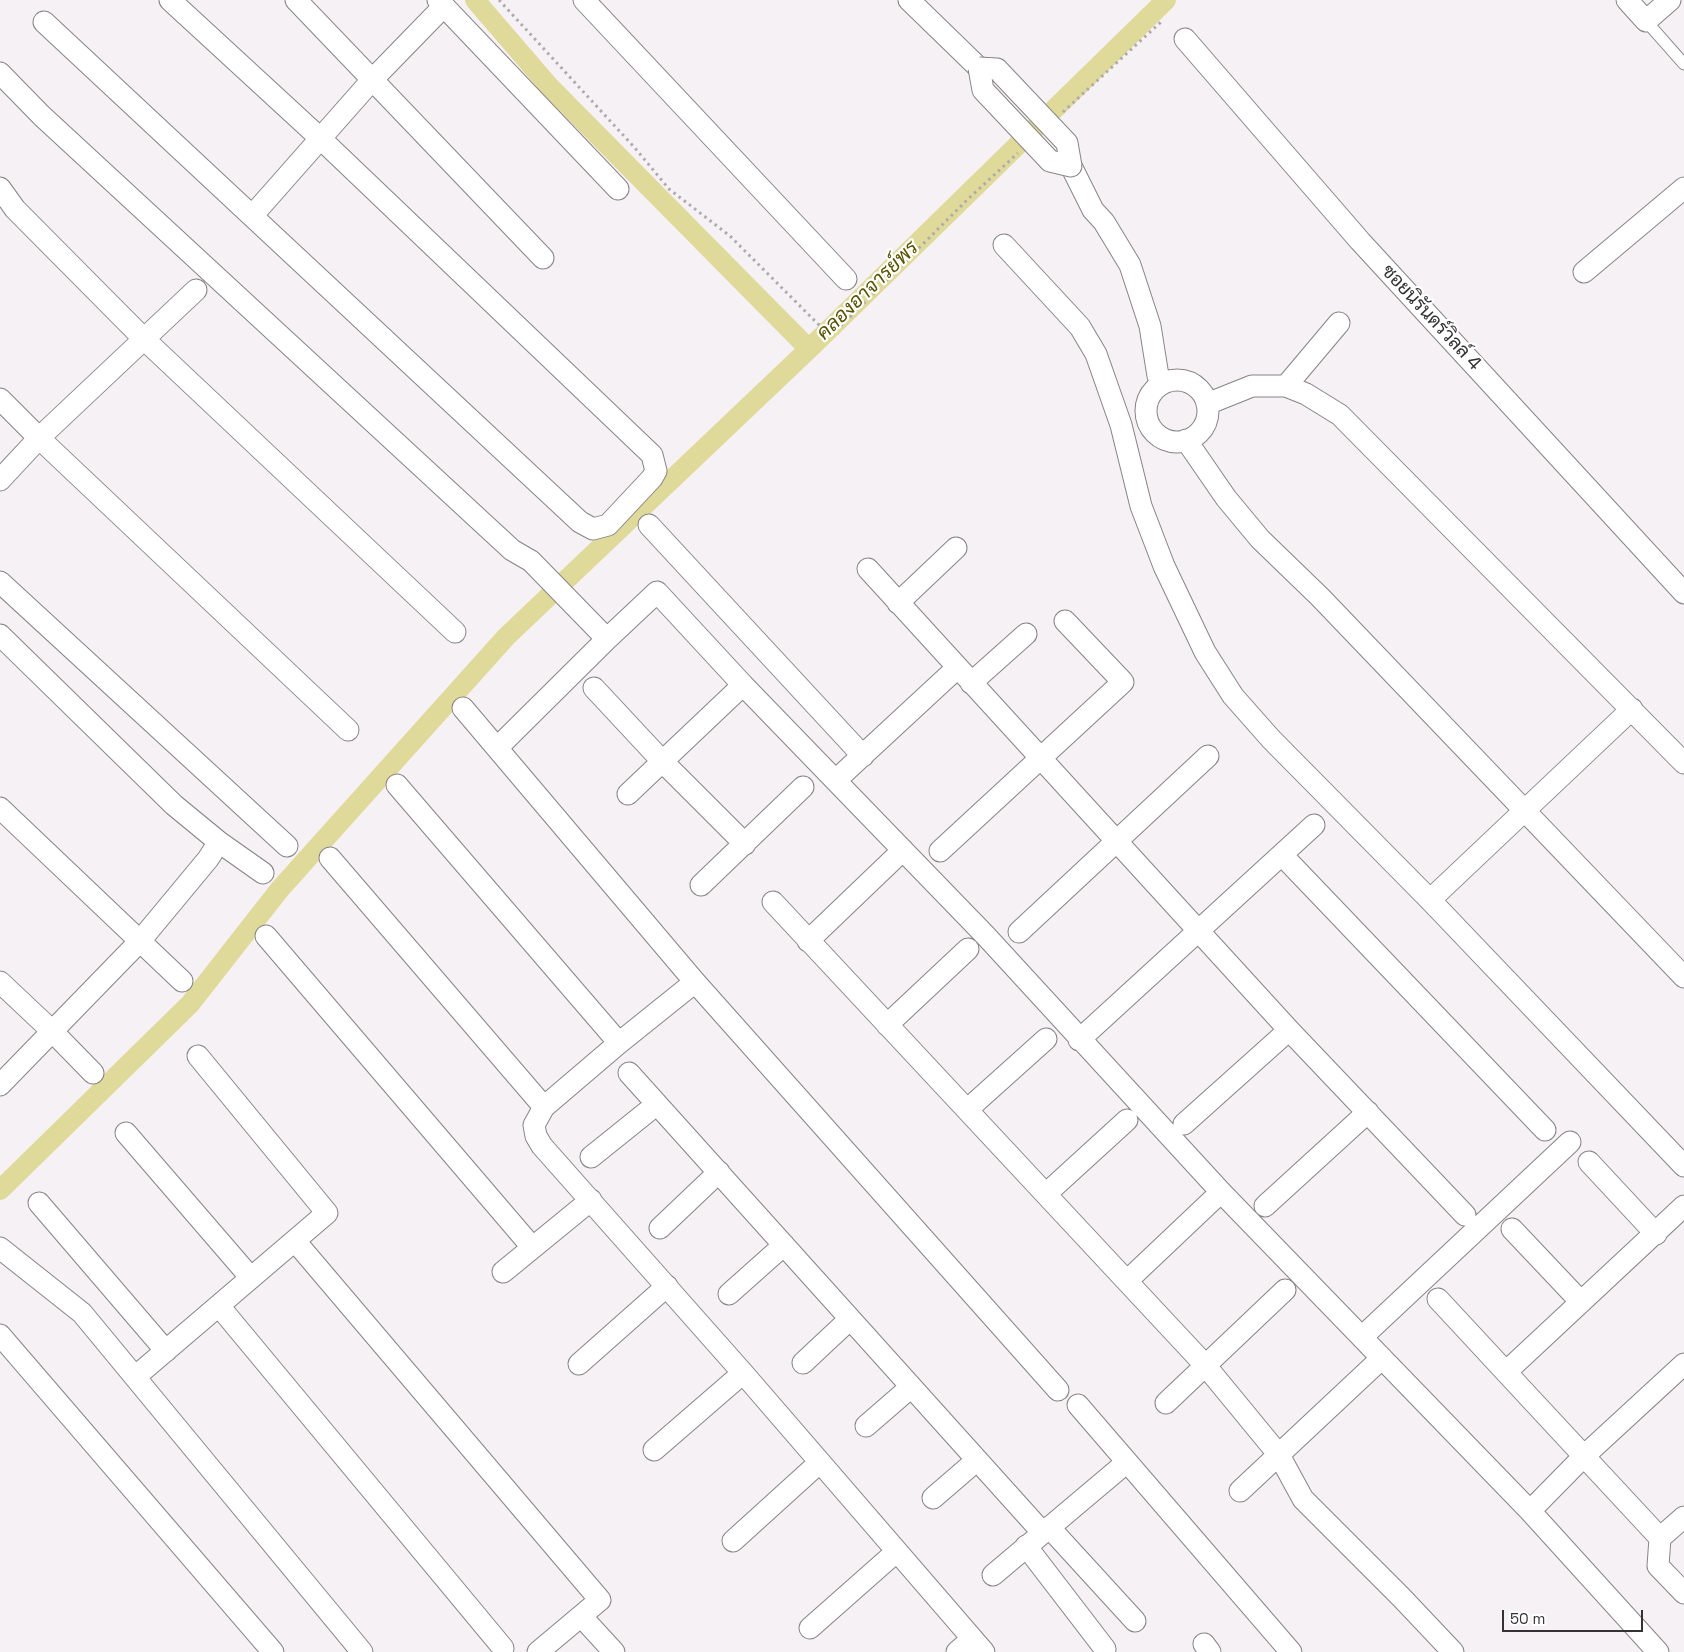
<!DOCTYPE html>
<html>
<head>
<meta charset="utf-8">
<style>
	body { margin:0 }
	#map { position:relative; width:1684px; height:1652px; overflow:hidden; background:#f6f1f4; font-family:"Space Grotesk",sans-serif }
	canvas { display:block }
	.scale { position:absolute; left:1502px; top:1610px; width:141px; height:22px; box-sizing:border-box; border:2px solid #343233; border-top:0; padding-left:6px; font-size:15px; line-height:18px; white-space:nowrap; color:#343233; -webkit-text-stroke:4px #fff; paint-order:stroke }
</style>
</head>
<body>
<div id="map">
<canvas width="1684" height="1652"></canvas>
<div class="scale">50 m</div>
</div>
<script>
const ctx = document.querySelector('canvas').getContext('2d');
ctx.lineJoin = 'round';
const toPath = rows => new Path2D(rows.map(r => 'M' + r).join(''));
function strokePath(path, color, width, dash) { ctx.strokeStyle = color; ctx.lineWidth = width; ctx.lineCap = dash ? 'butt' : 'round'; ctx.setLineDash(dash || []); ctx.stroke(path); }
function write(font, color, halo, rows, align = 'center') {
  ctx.font = font + ' "Space Grotesk",Sarabun,sans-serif'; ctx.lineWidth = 4.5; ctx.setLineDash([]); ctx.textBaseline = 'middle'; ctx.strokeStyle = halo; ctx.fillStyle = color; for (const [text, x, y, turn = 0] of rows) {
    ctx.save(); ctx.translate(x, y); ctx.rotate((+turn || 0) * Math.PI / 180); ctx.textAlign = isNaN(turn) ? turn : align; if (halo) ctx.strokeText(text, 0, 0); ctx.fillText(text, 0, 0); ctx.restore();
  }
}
strokePath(toPath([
	[475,0,549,86,809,349,1166,0],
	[0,1190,190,1004,280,889,506,637,809,349]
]), '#e0da9a', 20);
const lane = toPath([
	[1646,21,1684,64]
]);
const street = toPath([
	[296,0,543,258],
	[438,0,618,189],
	[584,0,846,279],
	[909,0,979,68],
	[1627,0,1646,21,1670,0],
	[44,22,580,522,593,529,608,525,652,478,656,471,652,455,321,139,170,0],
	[1185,39,1360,241,1684,593],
	[0,73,42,116,512,550,531,561,607,639,657,592,743,685,986,936,1221,1192,1530,1511,1658,1652],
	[1071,166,1093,210,1104,222,1130,265,1150,326,1158,376,1163,383],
	[0,188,15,209,144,339,455,632],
	[252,216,372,80,444,6],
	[1004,245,1080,327,1096,354,1121,425,1141,506,1164,566,1205,652,1233,696,1271,739,1430,900,1684,1166],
	[1584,272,1684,188],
	'1146 411a31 31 0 1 1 62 0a31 31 0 1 1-62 0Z',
	[1286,386,1339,323],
	[0,399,39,438,348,730],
	[1207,404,1252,386,1286,386,1306,394,1340,415,1684,763],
	[1186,440,1226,498,1260,539,1320,597,1684,977],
	[0,480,39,438,196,290],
	[649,525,863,756],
	[868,569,1289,1030,1465,1215],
	[0,582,287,846],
	[898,603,956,548],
	[0,635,174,805,219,842,263,873],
	[971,683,1026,634],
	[594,688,663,762,745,844],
	[463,708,695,982,1058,1390],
	[497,748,607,639],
	[836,780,957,668],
	[397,785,619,1043],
	[628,794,743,685],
	[0,808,182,981],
	[940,851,1123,682,1065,621],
	[1282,855,1545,1130],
	[330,858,544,1107],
	[701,885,803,787],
	[1430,900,1632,709],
	[773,902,1205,1365,1279,1455,1303,1499,1401,1597,1453,1652],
	[1019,932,1208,756],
	[266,936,532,1247],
	[808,941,903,850],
	[0,982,52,1031,93,1073],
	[695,982,619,1043,544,1107,534,1125,536,1136,542,1146,743,1373,984,1652],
	[887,1025,968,949],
	[1079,1040,1314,825],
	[629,1073,1042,1532],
	[0,1085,140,941,208,859,219,842],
	[968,1109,1046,1039],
	[1184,1124,1289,1030],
	[126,1133,251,1278],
	[591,1157,657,1104],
	[1589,1162,1656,1234],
	[1047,1193,1127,1120],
	[39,1203,166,1351],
	[1265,1206,1368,1112],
	[660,1228,719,1172],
	[1512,1229,1581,1302],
	[295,1241,600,1600,538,1652],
	[0,1248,82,1313,362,1652],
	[503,1272,591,1200],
	[1127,1281,1221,1192],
	[729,1294,784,1245],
	[1438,1299,1660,1538,1658,1566,1684,1593],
	[219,1306,503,1648],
	[0,1335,273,1652],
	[1362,1337,1570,1142],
	[803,1363,850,1319],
	[579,1364,667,1286],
	[1506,1372,1684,1206],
	[135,1377,327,1213,198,1056],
	[1166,1403,1285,1290],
	[1078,1405,1291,1652],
	[866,1426,911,1387],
	[654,1450,743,1373],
	[1240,1491,1382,1358],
	[933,1498,977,1460],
	[1530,1511,1583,1457,1684,1364],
	[1049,1527,1135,1621],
	[1660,1538,1684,1517],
	[733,1541,819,1463],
	[1026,1546,1105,1649],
	[993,1575,1127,1462],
	[581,1616,614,1652],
	[810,1628,896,1552],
	[1204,1644,1210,1652],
	[957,1652,972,1639]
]);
strokePath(lane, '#878486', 13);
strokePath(street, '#878486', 23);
strokePath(toPath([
	[499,0,635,148,669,189,730,236,818,324,829,330,838,329,968,199,1018,153],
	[1063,112,1161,22]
]), '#aeaaac', 3, [2.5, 4]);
strokePath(lane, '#fff', 11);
strokePath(street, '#fff', 21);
const streetBridge = toPath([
	[979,68,997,69,1067,143,1071,166,1050,161,983,90,979,68]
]);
strokePath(streetBridge, '#878486', 23, []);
strokePath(streetBridge, '#fff', 21);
write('19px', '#343233', '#fff', [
	["ซอยนิรันดร์วิลล์ 4",1431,318,47]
]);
write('italic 20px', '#595202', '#fff', [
	["คลองอาจารย์พร",868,291,-44]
]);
</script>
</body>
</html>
